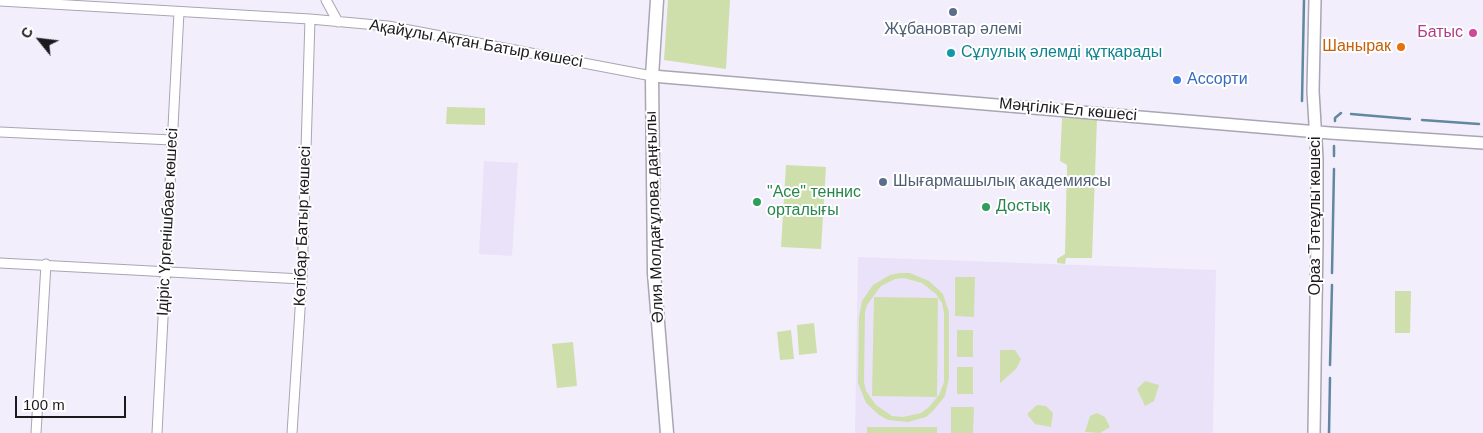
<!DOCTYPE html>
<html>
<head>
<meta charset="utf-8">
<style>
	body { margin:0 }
	#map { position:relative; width:1483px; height:433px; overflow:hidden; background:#f3eefc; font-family:Arial,sans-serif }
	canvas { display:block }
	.north { position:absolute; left:15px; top:15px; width:50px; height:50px; -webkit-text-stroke:4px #fff; paint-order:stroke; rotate:299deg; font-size:14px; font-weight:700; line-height:20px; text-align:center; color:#1c1a1f }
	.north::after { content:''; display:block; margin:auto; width:18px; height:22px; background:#1c1a1f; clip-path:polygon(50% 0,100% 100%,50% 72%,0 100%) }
	.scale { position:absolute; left:15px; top:396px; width:111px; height:22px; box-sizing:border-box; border:2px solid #1c1a1f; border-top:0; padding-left:6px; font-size:15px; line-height:18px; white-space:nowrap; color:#1c1a1f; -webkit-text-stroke:4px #fff; paint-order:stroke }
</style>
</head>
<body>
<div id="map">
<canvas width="1483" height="433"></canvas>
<div class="north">С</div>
<div class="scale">100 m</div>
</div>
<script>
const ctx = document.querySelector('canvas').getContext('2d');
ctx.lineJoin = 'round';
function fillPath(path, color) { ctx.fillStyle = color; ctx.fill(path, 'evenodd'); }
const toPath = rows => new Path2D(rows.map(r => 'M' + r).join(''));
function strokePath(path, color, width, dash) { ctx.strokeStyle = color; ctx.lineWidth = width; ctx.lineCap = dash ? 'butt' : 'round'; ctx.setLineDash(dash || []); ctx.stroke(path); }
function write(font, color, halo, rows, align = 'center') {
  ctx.font = font + ' Arial,sans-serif'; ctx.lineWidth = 4; ctx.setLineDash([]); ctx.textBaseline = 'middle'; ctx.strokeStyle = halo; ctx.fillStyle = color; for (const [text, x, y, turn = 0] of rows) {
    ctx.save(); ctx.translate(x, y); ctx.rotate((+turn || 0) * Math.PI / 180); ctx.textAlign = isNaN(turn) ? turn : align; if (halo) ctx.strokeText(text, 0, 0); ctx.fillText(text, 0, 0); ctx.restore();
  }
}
fillPath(toPath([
	[484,161,518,163,512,256,479,254],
	[858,257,1216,270,1213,433,855,433]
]), '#eae2f8');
fillPath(toPath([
	[668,0,730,0,726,69,664,60],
	[447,107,485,108,485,125,446,124],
	[1062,118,1097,119,1092,258,1066,258,1065,264,1057,263,1057,259,1065,254,1067,165,1060,161],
	[786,165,826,167,821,249,781,247],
	[899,273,910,273,929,281,943,294,949,312,949,378,945,396,933,411,926,417,908,422,888,420,879,415,866,403,858,383,859,317,862,301,873,285,890,275],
	[904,278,922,283,936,294,942,303,944,313,944,382,939,395,929,407,921,413,903,417,892,416,876,405,866,391,864,382,865,312,867,305,881,286,895,279],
	[955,277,975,277,974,317,955,316],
	[1395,291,1411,291,1410,333,1395,333],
	[874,297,938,298,937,397,872,396],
	[814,323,817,353,799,355,797,325],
	[791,330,794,359,780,360,777,332],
	[957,330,973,330,973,357,957,357],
	[573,342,577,386,557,388,552,344],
	[1000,350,1015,350,1021,359,1016,369,1000,383],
	[957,367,973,367,973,394,957,394],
	[1145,381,1159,385,1154,401,1145,406,1137,389],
	[1037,405,1046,406,1053,413,1051,427,1035,424,1027,414],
	[951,407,974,407,973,433,951,433],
	[1097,413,1105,417,1110,427,1100,433,1085,432,1090,416],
	[867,427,937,427,937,433,867,433]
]), '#cedfab');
strokePath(toPath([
	[1302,101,1304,0],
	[1351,114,1410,119],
	[1422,120,1479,124],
	[1335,121,1335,118,1341,113],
	[1334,156,1334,146],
	[1332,273,1334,169],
	[1330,365,1332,285],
	[1329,433,1330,378]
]), '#6188a0', 2.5);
const minor = toPath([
	[326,0,338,22],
	[0,1,310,19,388,26,652,76],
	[0,132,172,140],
	[0,263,302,279],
	[36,433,46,264],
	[157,433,179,12],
	[292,433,302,279,310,19]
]);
const tertiary = toPath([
	[652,76,1330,133,1483,143],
	[1314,433,1317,241,1317,158,1313,91,1315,0]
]);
const secondary = toPath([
	[657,0,652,76,654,273,667,433]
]);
strokePath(minor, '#aaa5b3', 11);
strokePath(tertiary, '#aaa5b3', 14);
strokePath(secondary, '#aaa5b3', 15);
strokePath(minor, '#fff', 9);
strokePath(tertiary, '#fff', 11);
strokePath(secondary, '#fff', 12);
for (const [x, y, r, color] of [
	[953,12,5,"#5c6f8a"],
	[1473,33,5,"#d1479c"],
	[1401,47,5,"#e8710a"],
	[951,53,5,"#0f9aa8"],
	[1177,80,5,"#3f7fe0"],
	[883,182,5,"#5c6f8a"],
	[757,202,5,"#2e9e5b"],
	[986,207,5,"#2e9e5b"]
]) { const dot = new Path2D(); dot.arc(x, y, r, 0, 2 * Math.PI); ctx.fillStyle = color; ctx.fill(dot); strokePath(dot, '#fff', 2); }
write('16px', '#4e5e75', '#fff', [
	["Жұбановтар әлемі",953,30],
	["Шығармашылық академиясы",893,182,"left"]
]);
write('16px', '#b23c85', '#fff', [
	["Батыс",1463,33]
], 'right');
write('16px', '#1c1a1f', '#fff', [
	["Ақайұлы Ақтан Батыр көшесі",476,44,10],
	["Мәңгілік Ел көшесі",1068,110,5],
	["Ораз Тәтеұлы көшесі",1316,216,-90],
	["Әлия Молдағұлова даңғылы",655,217,-92],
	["Ідіріс Үргенішбаев көшесі",168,222,-87],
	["Көтібар Батыр көшесі",303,226,-88]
]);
write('16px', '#c56008', '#fff', [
	["Шанырак",1391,47]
], 'right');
write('16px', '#0d838f', '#fff', [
	["Сұлулық әлемді құтқарады",961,53]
], 'left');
write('16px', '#366cbe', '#fff', [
	["Ассорти",1187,80]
], 'left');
write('16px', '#27864d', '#fff', [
	["\"Ace\" теннис",767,193],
	["орталығы",767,211],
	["Достық",996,207]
], 'left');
</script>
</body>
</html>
